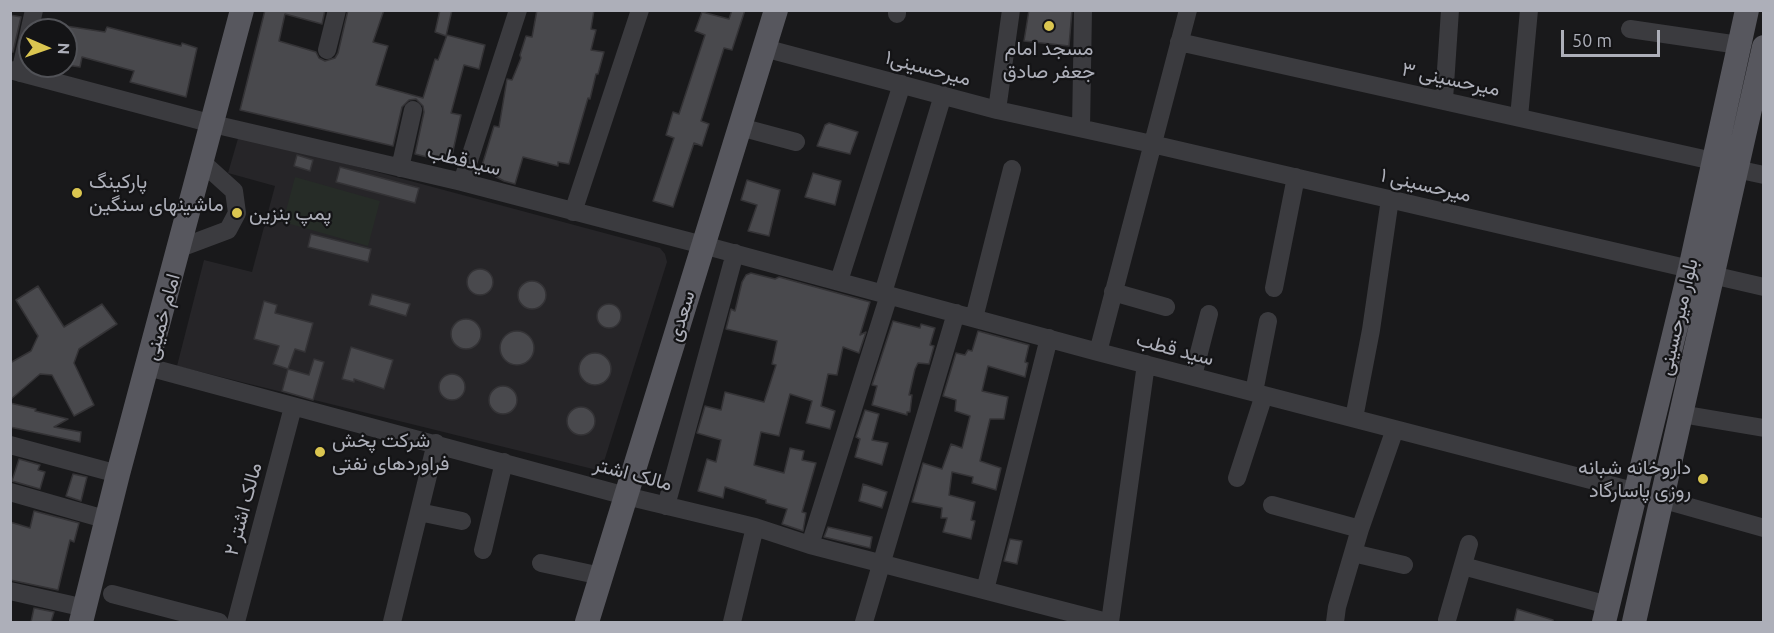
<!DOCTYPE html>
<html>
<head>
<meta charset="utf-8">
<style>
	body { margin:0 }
	#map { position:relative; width:1774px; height:633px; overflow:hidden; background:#19191b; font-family:Ubuntu,sans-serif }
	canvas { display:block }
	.frame { position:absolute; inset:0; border:12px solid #adafb9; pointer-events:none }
	.north { position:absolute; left:18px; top:18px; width:60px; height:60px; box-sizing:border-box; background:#141416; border:2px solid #515257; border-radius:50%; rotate:92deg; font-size:16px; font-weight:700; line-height:24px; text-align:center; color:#adafb9 }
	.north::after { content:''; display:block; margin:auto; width:21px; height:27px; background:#dbc650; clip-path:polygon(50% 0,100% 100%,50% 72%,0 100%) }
	.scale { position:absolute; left:1561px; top:30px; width:99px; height:27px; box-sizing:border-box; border:3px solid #adafb9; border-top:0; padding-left:8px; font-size:18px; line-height:21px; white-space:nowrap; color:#adafb9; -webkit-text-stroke:4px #141416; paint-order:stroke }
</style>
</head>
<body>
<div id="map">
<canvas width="1774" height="633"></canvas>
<div class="frame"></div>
<div class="north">N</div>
<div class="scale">50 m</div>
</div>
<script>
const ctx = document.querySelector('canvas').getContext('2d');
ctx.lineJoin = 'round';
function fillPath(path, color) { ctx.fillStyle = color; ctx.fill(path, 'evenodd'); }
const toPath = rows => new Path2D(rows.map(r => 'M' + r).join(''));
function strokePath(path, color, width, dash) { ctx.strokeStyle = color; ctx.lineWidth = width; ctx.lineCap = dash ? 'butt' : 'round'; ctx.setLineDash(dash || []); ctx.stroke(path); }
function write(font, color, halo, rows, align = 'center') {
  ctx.font = font + ' Ubuntu,Vazirmatn,sans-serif'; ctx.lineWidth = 4.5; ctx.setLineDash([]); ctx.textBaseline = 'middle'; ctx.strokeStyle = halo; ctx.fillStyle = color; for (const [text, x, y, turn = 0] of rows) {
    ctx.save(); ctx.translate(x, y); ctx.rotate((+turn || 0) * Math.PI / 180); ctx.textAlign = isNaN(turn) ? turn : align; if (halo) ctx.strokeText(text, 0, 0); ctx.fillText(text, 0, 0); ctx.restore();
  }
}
fillPath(toPath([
	[239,135,660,248,665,254,667,262,601,471,177,366,204,260,252,272,275,186,228,173]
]), '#262528');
fillPath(toPath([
	[295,177,380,201,368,246,283,222]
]), '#262c27');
const building = toPath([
	[265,10,325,10,322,24,285,14,279,41,316,52,319,58,325,61,335,58,338,53,348,10,384,10,373,42,388,46,376,85,423,98,435,59,438,60,447,35,485,45,479,69,464,65,451,113,461,115,451,160,437,156,435,159,415,154,424,112,423,106,416,99,409,100,402,107,393,146,240,110,265,10],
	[440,10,452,10,446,36,435,32,440,10],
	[537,10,594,10,591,29,596,30,591,50,604,52,598,74,596,74,590,99,588,98,569,164,558,162,558,166,523,157,515,184,504,181,481,169,494,126,499,127,507,79,512,80,521,58,520,55,526,36,532,37,537,10],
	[732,10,745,10,732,50,724,48,717,70,701,121,709,124,702,146,694,143,673,207,653,201,674,138,666,135,673,112,679,114,705,35,695,31,702,12,729,19,732,10],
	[1029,10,1072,10,1069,46,1024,41,1029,10],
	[10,15,21,17,13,52,10,52,10,15],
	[66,26,105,32,107,27,181,46,182,43,197,48,186,97,130,82,134,71,82,57,80,67,66,65,66,26],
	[829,123,858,132,850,154,817,146,825,125,829,123],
	[297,155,313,160,310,171,294,166,297,155],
	[340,167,419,188,415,203,336,182,340,167],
	[813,173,841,181,835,205,805,197,813,173],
	[747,180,780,190,769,236,748,231,757,205,741,200,747,180],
	[311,234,371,249,368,262,308,247,311,234],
	'467 282a13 13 0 1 1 26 0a13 13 0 1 1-26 0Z',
	[751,273,775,279,779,277,870,302,860,335,866,332,859,353,843,347,837,375,828,374,821,406,835,411,830,429,806,423,812,401,790,394,779,436,761,432,754,465,784,473,790,448,804,451,802,460,816,463,802,512,806,513,803,531,782,524,787,509,766,503,766,500,725,487,723,498,698,491,707,459,716,462,721,440,697,433,705,406,721,410,725,392,764,402,776,365,772,364,777,341,726,329,731,309,735,311,742,282,746,275,751,273],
	'518 295a14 14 0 1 1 28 0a14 14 0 1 1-28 0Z',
	[38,286,64,327,102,304,117,324,79,349,74,363,94,405,74,416,52,375,40,374,10,400,10,363,31,351,38,336,16,300,38,286],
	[372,294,410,304,406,316,369,305,372,294],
	[264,301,277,305,275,313,313,323,305,352,295,349,288,369,273,364,279,346,254,339,264,301],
	'597 316a12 12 0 1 1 24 0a12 12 0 1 1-24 0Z',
	'451 334a15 15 0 1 1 30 0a15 15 0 1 1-30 0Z',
	[893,321,920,328,921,324,935,328,930,345,934,346,929,364,918,363,915,369,909,395,912,395,910,412,907,412,907,415,872,405,877,386,872,385,893,321],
	[978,331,1029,345,1025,362,1028,363,1025,377,988,366,982,391,1008,397,1004,419,990,419,980,461,1001,468,996,490,972,483,973,477,952,472,949,495,975,502,971,520,975,521,971,539,943,532,947,518,941,518,942,508,912,502,923,463,942,469,951,444,962,448,970,416,955,411,956,400,943,396,956,353,965,355,968,350,972,351,978,331],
	'500 348a17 17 0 1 1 34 0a17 17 0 1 1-34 0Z',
	[351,347,393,360,384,389,354,379,354,382,342,379,351,347],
	'579 369a16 16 0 1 1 32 0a16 16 0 1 1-32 0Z',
	[314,359,324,362,313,400,282,391,288,369,309,375,314,359],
	'439 387a13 13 0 1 1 26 0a13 13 0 1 1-26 0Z',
	'489 400a14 14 0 1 1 28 0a14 14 0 1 1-28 0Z',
	[10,403,36,409,35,411,68,419,54,427,81,432,80,442,10,427,10,403],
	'567 421a14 14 0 1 1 28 0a14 14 0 1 1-28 0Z',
	[865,410,879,414,872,440,888,443,882,465,855,457,860,439,856,437,865,410],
	[19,459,40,465,38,470,45,472,40,489,12,481,19,459],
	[73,474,87,477,81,501,66,496,73,474],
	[863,484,887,492,882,508,859,501,863,484],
	[34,511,79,523,74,542,70,540,58,590,10,580,10,522,30,528,34,511],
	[828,527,872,537,870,548,824,537,828,527],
	[1010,539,1022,541,1017,564,1004,561,1010,539],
	[34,608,54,612,51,622,31,622,34,608],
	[1517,609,1553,620,1553,622,1514,622,1517,609]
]);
fillPath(building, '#49494d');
strokePath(building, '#343336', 1.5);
strokePath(toPath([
	[897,14,897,10],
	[1630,29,1739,45],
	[1179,42,1713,161],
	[764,48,997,110,1152,144,1690,269],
	[327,50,337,10],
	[10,70,213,124,462,182,703,245,1098,352,1637,492],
	[20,73,34,10],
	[1444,100,1450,10],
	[997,110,1011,10],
	[1519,117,1529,10],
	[740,127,796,142],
	[1081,128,1083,10],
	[400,168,413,110],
	[1736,169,1764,175],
	[462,182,518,10],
	[573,212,640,10],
	[180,248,228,230,237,213,234,191,202,162],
	[1712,275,1764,287],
	[839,281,902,84],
	[1274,288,1296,177],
	[1113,292,1166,307],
	[883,293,943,95],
	[974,318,1012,169],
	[1098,352,1188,10],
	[148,367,626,496,755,527,810,545,1107,622],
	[1193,376,1209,314],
	[1254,392,1268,321],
	[1681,414,1764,428],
	[1354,418,1371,330,1390,199],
	[10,445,118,474],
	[1237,478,1264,395],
	[10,492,108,520],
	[1661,499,1764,528],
	[1272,505,1360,529],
	[666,506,735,253],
	[419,512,462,521],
	[810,545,889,295],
	[483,550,504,462],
	[1353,553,1404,565],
	[541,563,601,576],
	[1463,566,1608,605],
	[985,590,1049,338],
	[10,591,85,608],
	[112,594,219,622],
	[1447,620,1469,544],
	[236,622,293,407],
	[392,622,436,443],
	[732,622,755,527],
	[864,622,956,313],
	[1110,622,1146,364],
	[1335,622,1337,607,1360,529,1395,429]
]), '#3b3b3f', 18);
strokePath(toPath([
	[81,622,118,474,242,10],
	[587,622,776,10],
	[1604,622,1690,269,1747,10],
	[1634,622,1764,47]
]), '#57575e', 24);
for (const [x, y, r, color] of [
	[1049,26,6,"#dbc650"],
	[77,193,6,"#dbc650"],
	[237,213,6,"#dbc650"],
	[320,452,6,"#dbc650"],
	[1703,479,6,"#dbc650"]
]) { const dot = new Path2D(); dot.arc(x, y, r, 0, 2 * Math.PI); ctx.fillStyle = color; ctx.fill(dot); strokePath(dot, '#141416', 2); }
write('20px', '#adafb9', '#141416', [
	["مسجد امام",1049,48,"center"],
	["جعفر صادق",1049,71,"center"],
	["پارکینگ",89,181],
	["ماشینهای سنگین",89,204],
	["پمپ بنزین",249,213],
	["شرکت پخش",332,440],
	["فراوردهای نفتی",332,463],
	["داروخانه شبانه",1691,467,"right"],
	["روزی پاسارگاد",1691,490,"right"]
], 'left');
write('20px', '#adafb9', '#141416', [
	["میرحسینی۱",928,68,15],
	["میرحسینی ۳",1451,79,12],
	["سیدقطب",464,160,14],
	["میرحسینی ۱",1426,185,13],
	["سعدی",681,316,-73],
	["امام خمینی",162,317,-75],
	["بلوار میرحسینی",1678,317,-77],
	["سید قطب",1175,349,15],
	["مالک اشتر",633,474,15],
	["مالک اشتر ۲",243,509,-75]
]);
</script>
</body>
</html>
